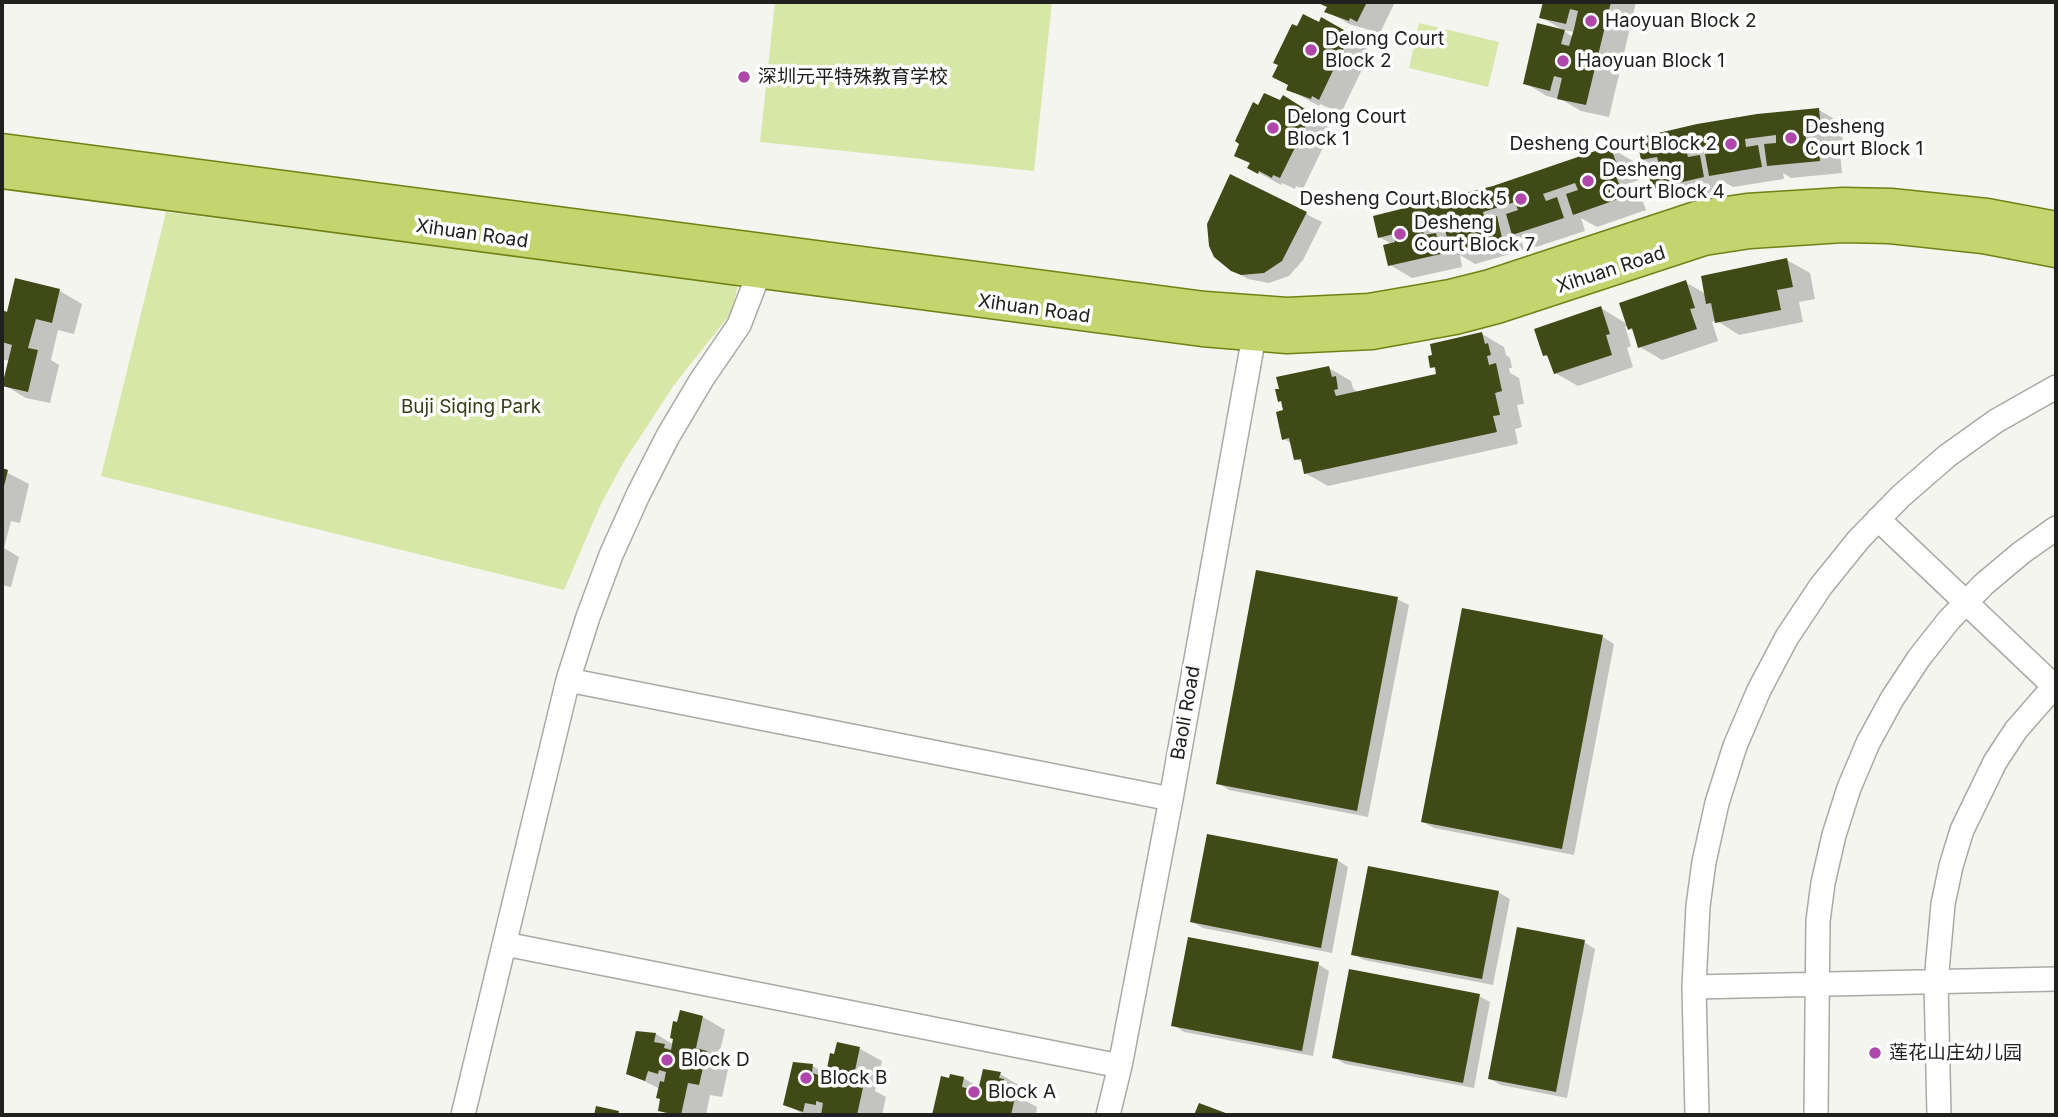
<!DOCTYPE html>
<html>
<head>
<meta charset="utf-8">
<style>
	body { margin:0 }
	#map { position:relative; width:2058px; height:1117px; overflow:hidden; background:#f4f5ef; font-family:Inter,sans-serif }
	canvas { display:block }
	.frame { position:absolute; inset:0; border:4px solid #20211e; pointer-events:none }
</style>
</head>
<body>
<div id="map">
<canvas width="2058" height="1117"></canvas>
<div class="frame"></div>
</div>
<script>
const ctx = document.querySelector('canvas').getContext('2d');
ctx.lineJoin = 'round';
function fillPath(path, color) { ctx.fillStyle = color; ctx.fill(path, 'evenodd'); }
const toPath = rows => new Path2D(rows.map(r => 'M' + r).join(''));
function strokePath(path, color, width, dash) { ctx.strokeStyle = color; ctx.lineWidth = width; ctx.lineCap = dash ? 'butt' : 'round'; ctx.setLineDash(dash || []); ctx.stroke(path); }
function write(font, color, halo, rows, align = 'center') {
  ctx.font = font + ' Inter,"Noto Sans SC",sans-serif'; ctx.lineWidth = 7; ctx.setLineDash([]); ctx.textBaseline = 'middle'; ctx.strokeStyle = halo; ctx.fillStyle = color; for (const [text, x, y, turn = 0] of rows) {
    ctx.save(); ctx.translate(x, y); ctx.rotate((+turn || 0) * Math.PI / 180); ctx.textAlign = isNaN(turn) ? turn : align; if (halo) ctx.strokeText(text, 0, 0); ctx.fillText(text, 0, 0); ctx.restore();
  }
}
fillPath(toPath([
	[775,2,1052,2,1034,171,760,142],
	[1419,23,1499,42,1488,87,1409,68],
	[166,212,738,284,732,312,674,385,623,463,601,504,564,590,101,476]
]), '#d6e7a8');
fillPath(toPath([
	[1319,2,1395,2,1380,33,1349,24,1327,11,1328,7],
	[1544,2,1636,2,1609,117,1581,111,1562,100,1547,96,1525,83,1564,31,1573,37,1574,32,1563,30,1541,17],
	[1322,19,1365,45,1364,47,1371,51,1342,111,1335,108,1334,110,1320,104,1319,106,1288,89,1298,28,1320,24],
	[1283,98,1327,123,1326,126,1332,129,1303,189,1296,186,1295,189,1282,183,1281,185,1250,168,1259,107,1281,103],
	[1819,110,1841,123,1843,143,1825,145,1840,153,1842,173,1791,178,1783,173,1784,179,1733,187,1724,182,1726,189,1676,201,1653,188,1656,167,1642,159],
	[1610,148,1633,161,1639,180,1627,184,1639,191,1646,210,1597,227,1581,218,1585,231,1536,247,1521,238,1524,250,1475,264,1460,255,1462,267,1412,278,1390,265,1392,244,1379,237,1494,187],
	[1230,176,1322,222,1303,260,1289,276,1269,283,1248,279,1232,270],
	[1787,260,1810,273,1815,299,1799,302,1803,322,1739,335,1716,320,1712,322,1718,341,1662,360,1640,347,1635,332,1625,326,1631,346,1627,348,1633,367,1578,386,1555,373,1550,358,1544,355,1601,308,1627,324,1685,282,1706,294],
	[17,280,60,291,82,304,74,334,58,330,51,360,59,365,50,403,26,398,4,385,10,361,2,359,2,312,8,314],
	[1482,334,1504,347,1506,355,1510,358,1512,368,1509,368,1510,373,1519,378,1524,404,1517,405,1522,427,1515,429,1518,444,1328,486,1305,473,1303,463,1296,459,1292,444,1284,439,1286,411,1284,403,1280,400,1329,368,1351,381,1353,388,1358,393,1438,376,1437,370,1432,367],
	[2,470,29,484,20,523,11,521,4,548,19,557,11,587,2,585],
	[1397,599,1409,605,1368,817,1229,790,1218,783],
	[1603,637,1614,644,1574,855,1434,828,1423,822],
	[1337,860,1348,867,1332,953,1203,928,1192,922],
	[1498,892,1510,899,1493,985,1364,960,1353,954],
	[1584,942,1595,949,1567,1098,1501,1085,1490,1079],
	[1318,964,1329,971,1313,1056,1184,1032,1173,1025],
	[1479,996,1490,1002,1474,1088,1345,1064,1334,1057],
	[703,1017,725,1030,718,1059,729,1065,722,1097,710,1095,706,1115,669,1115,660,1110,662,1099,660,1089,628,1073,656,1034,674,1045],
	[860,1049,882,1061,875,1091,886,1097,882,1115,805,1115,785,1104,813,1066,831,1076],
	[1000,1074,1022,1087,1021,1092,1025,1094,1024,1100,1037,1107,1036,1115,933,1115,942,1078,963,1078,981,1088]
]), '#0003');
fillPath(toPath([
	[1316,2,1367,2,1357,22,1350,18,1349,21,1324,12,1327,7],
	[1543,2,1611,2,1586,105,1557,99,1562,78,1554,76,1550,91,1523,84,1537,23,1565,30,1561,44,1569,46,1574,29,1578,11,1570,9,1566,24,1539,18],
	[1303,14,1319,22,1321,17,1344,30,1342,33,1349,37,1319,100,1312,96,1311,99,1286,90,1288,85,1272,77,1278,65,1273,63,1292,24,1297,26],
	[1264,93,1280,100,1283,95,1305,109,1304,112,1311,115,1280,178,1273,175,1272,178,1259,171,1258,174,1247,168,1250,163,1234,156,1239,144,1235,141,1253,102,1258,105],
	[1819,108,1821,130,1805,132,1806,140,1818,139,1820,161,1767,166,1764,144,1776,143,1776,135,1745,139,1746,147,1758,145,1762,167,1709,176,1705,154,1717,152,1716,144,1686,150,1688,157,1700,155,1704,177,1652,189,1647,167,1659,164,1657,157,1641,160,1637,138,1697,124,1757,114],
	[1610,146,1618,167,1603,173,1605,180,1616,176,1624,197,1573,215,1566,194,1578,190,1575,183,1543,194,1546,201,1557,197,1564,218,1512,235,1506,214,1518,210,1515,202,1483,212,1485,220,1497,216,1502,238,1451,252,1445,230,1456,227,1455,220,1422,228,1424,235,1436,233,1441,254,1388,266,1383,245,1395,242,1394,234,1378,238,1373,216,1493,186],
	[1230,174,1307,212,1282,261,1264,273,1241,275,1231,271,1214,257,1209,246,1207,224],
	[1787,258,1793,287,1777,290,1781,310,1715,323,1711,303,1706,304,1701,276],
	[15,278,60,289,52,323,36,319,28,348,38,350,28,392,2,386,12,345,2,342,2,310,7,312],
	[1686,280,1695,308,1690,309,1697,329,1638,348,1632,328,1628,330,1619,303],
	[1601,306,1610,334,1606,335,1612,355,1554,374,1547,355,1543,356,1534,329],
	[1482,332,1485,344,1488,343,1491,355,1487,356,1489,365,1496,363,1502,391,1495,393,1500,415,1493,416,1497,432,1304,474,1301,459,1294,460,1289,438,1282,440,1276,412,1283,410,1281,401,1278,402,1275,389,1279,389,1276,377,1329,366,1332,377,1336,376,1338,389,1334,390,1336,396,1436,374,1435,367,1430,368,1428,356,1432,355,1430,344],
	[2,468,8,470,3,490,2,490],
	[1256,570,1398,597,1357,811,1216,784],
	[1462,608,1603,635,1562,849,1421,822],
	[1207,834,1338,859,1321,948,1190,922],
	[1368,866,1499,891,1482,979,1351,955],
	[1517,927,1585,940,1556,1092,1488,1079],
	[1188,937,1319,962,1302,1051,1171,1026],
	[1349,969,1480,994,1463,1083,1332,1058],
	[680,1010,703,1016,696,1048,707,1051,699,1085,688,1083,681,1115,677,1115,658,1111,660,1099,656,1098,660,1081,664,1082,666,1072,659,1070,658,1074,648,1071,645,1081,626,1074,636,1031,656,1033,654,1042,665,1044,664,1048,671,1050,673,1039,670,1038,673,1021,677,1022],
	[837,1042,860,1047,853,1080,864,1083,857,1115,821,1115,823,1103,816,1101,816,1105,805,1103,803,1112,783,1105,793,1062,813,1064,812,1073,822,1076,821,1079,828,1081,831,1070,827,1069,830,1053,834,1054],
	[983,1069,1001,1072,999,1078,1004,1079,1002,1090,1016,1093,1011,1115,932,1115,941,1076,949,1078,950,1074,964,1077,962,1087,978,1091],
	[1199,1103,1231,1115,1194,1115],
	[596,1106,619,1111,618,1115,594,1115]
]), '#3f4a17');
const minor = toPath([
	[1878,519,2056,688],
	[568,680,1171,799],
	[505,944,1120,1066],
	[1694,987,2056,979],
	[463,1115,568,680,588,617,611,555,638,495,668,436,702,379,739,325,759,273,761,258],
	[1108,1115,1120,1066,1171,799,1254,336,1261,322],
	[1697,1115,1694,987,1698,906,1704,862,1717,803,1735,746,1759,690,1787,637,1821,586,1859,539,1901,496,1947,456,1996,421,2056,387],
	[1816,1115,1818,921,1823,883,1834,835,1849,788,1868,743,1892,699,1919,658,1949,620,1984,584,2021,553,2056,528],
	[1939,1115,1936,982,1943,904,1951,866,1962,830,1995,762,2016,730,2056,684]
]);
const major = toPath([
	[2,149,1205,307,1287,313,1369,309,1450,295,1490,285,1699,216,1747,209,1843,203,1891,204,1987,214,2056,227],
	[2,173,1202,331,1287,338,1372,334,1455,319,1497,308,1704,240,1750,233,1843,227,1890,228,1983,238,2056,252]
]);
strokePath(minor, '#a8aaa4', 26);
strokePath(major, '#718214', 33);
strokePath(minor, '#fff', 23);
strokePath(major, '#c4d46f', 30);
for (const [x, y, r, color] of [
	[1591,21,7,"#af46a9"],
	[1311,50,7,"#af46a9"],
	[1563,61,7,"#af46a9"],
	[744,77,7,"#af46a9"],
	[1273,128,7,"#af46a9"],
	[1791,138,7,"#af46a9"],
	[1731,144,7,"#af46a9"],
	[1588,181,7,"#af46a9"],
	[1521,199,7,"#af46a9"],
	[1400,234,7,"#af46a9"],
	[1875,1053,7,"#af46a9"],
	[667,1060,7,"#af46a9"],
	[806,1078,7,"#af46a9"],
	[974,1092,7,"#af46a9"]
]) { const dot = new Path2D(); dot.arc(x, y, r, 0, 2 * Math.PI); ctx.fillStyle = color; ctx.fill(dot); strokePath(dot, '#fff', 2.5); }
write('19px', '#20211e', '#fff', [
	["Haoyuan Block 2",1605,21],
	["Delong Court",1325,39],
	["Block 2",1325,61],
	["Haoyuan Block 1",1577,61],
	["深圳元平特殊教育学校",758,77],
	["Delong Court",1287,117],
	["Block 1",1287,139],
	["Desheng",1805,127],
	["Court Block 1",1805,149],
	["Desheng Court Block 2",1717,144,"right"],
	["Desheng",1602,170],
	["Court Block 4",1602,192],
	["Desheng Court Block 5",1507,199,"right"],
	["Desheng",1414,223],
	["Court Block 7",1414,245],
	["莲花山庄幼儿园",1889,1053],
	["Block D",681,1060],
	["Block B",820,1078],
	["Block A",988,1092]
], 'left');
write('19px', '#20211e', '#fff', [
	["Xihuan Road",472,234,8],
	["Xihuan Road",1611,270,-18],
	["Xihuan Road",1034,309,8],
	["Baoli Road",1186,713,-80]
]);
write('19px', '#353d16', '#fff', [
	["Buji Siqing Park",471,407]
]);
</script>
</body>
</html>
